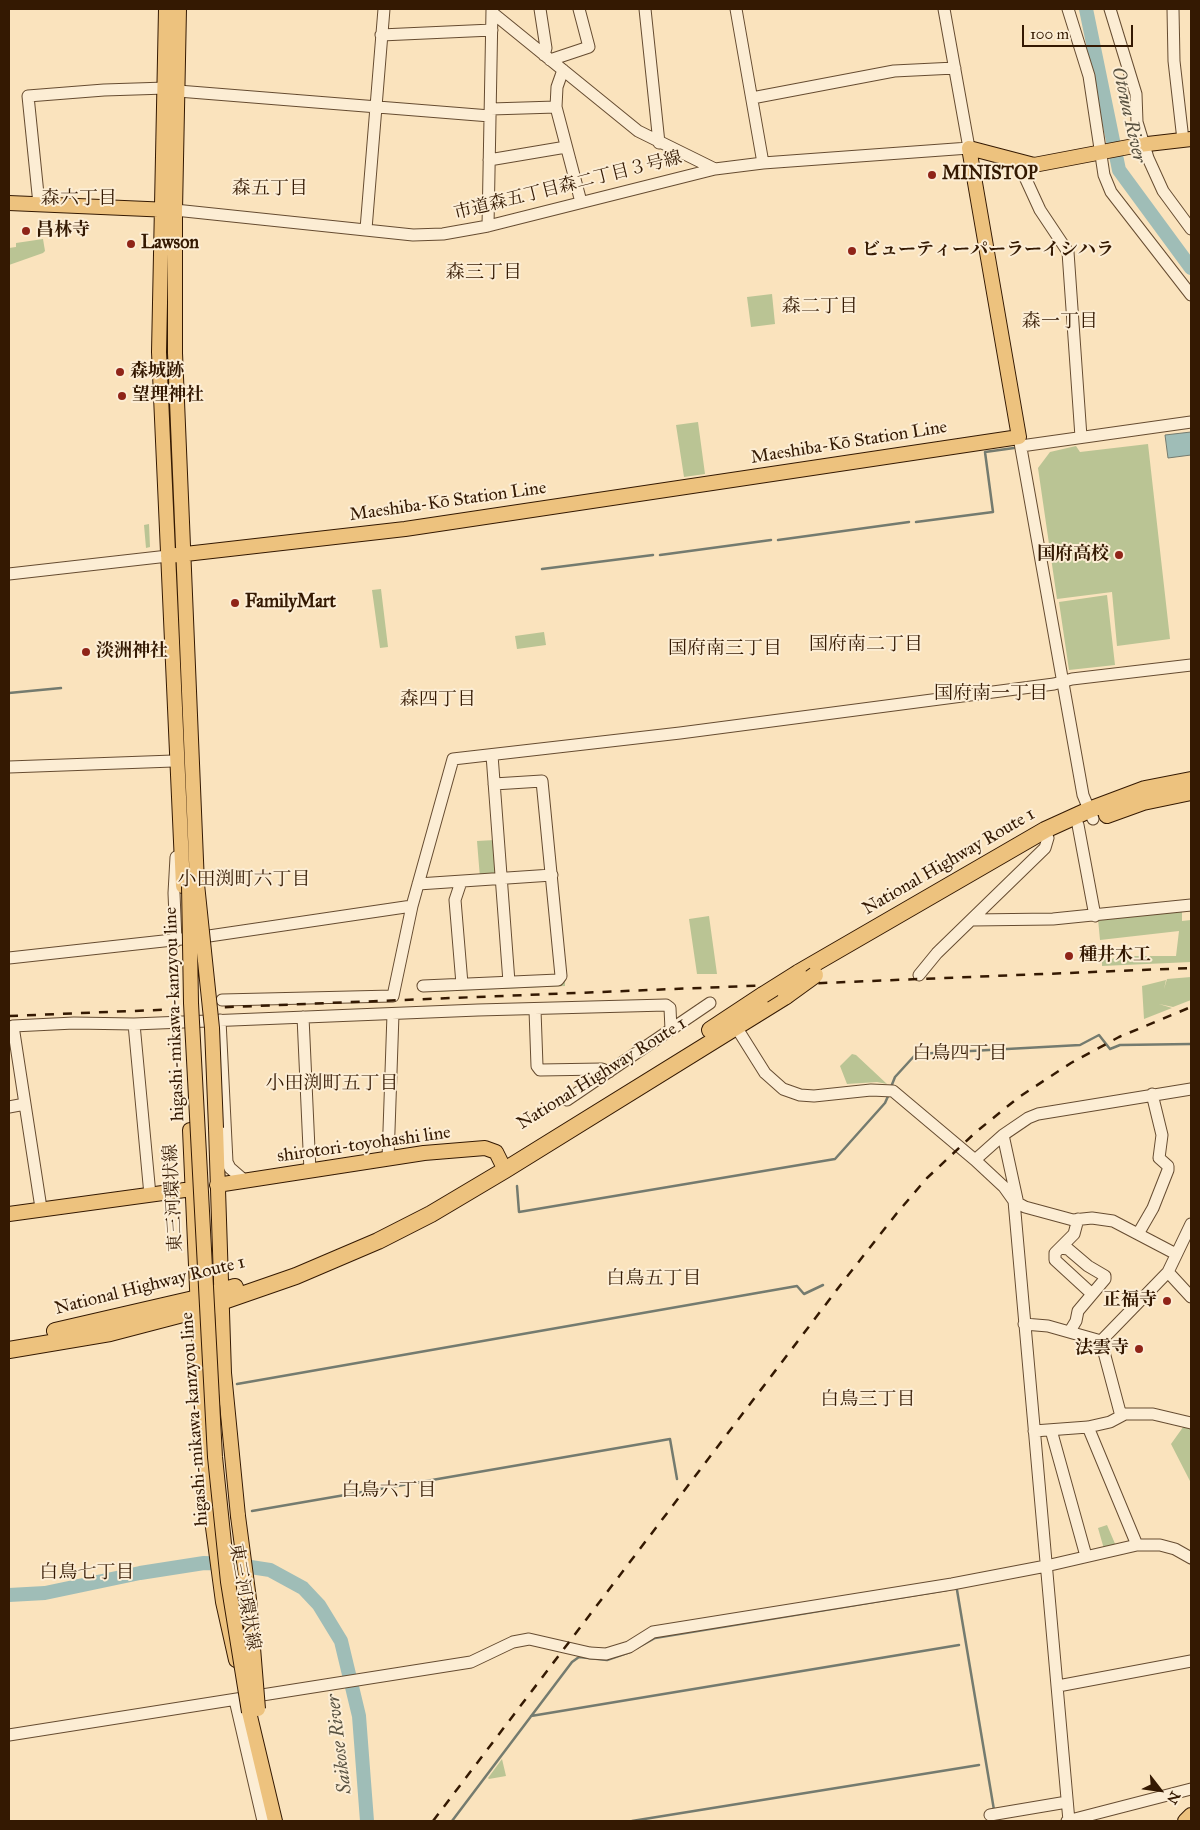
<!DOCTYPE html>
<html>
<head>
<meta charset="utf-8">
<style>
	body { margin:0 }
	#map { position:relative; width:1200px; height:1830px; overflow:hidden; background:#fae3bd; font-family:"IM FELL Great Primer",serif }
	canvas { display:block }
	.frame { position:absolute; inset:0; border:10px solid #341902; pointer-events:none }
	.north { position:absolute; left:1135px; top:1765px; width:50px; height:50px; -webkit-text-stroke:4px #fcedd4; paint-order:stroke; rotate:120deg; font-size:14px; font-weight:700; line-height:20px; text-align:center; color:#341902 }
	.north::after { content:''; display:block; margin:auto; width:18px; height:22px; background:#341902; clip-path:polygon(50% 0,100% 100%,50% 72%,0 100%) }
	.scale { position:absolute; left:1022px; top:25px; width:111px; height:22px; box-sizing:border-box; border:2px solid #341902; border-top:0; padding-left:6px; font-size:15px; line-height:18px; white-space:nowrap; color:#341902; -webkit-text-stroke:4px #fcedd4; paint-order:stroke }
</style>
</head>
<body>
<div id="map">
<canvas width="1200" height="1830"></canvas>
<div class="frame"></div>
<div class="north">N</div>
<div class="scale">100 m</div>
</div>
<script>
const ctx = document.querySelector('canvas').getContext('2d');
ctx.lineJoin = 'round';
function fillPath(path, color) { ctx.fillStyle = color; ctx.fill(path, 'evenodd'); }
const toPath = rows => new Path2D(rows.map(r => 'M' + r).join(''));
function strokePath(path, color, width, dash) { ctx.strokeStyle = color; ctx.lineWidth = width; ctx.lineCap = dash ? 'butt' : 'round'; ctx.setLineDash(dash || []); ctx.stroke(path); }
function write(font, color, halo, rows, align = 'center') {
  ctx.font = font + ' "IM FELL Great Primer","Noto Serif JP",serif'; ctx.lineWidth = 4; ctx.setLineDash([]); ctx.textBaseline = 'middle'; ctx.strokeStyle = halo; ctx.fillStyle = color; for (const [text, x, y, turn = 0] of rows) {
    ctx.save(); ctx.translate(x, y); ctx.rotate((+turn || 0) * Math.PI / 180); ctx.textAlign = isNaN(turn) ? turn : align; if (halo) ctx.strokeText(text, 0, 0); ctx.fillText(text, 0, 0); ctx.restore();
  }
}
fillPath(toPath([
	[43,239,45,251,43,253,9,265,9,248,16,247,16,243],
	[772,294,775,324,751,327,747,297],
	[698,422,705,474,684,477,676,425],
	[1148,444,1170,639,1117,646,1112,592,1057,599,1038,468,1050,452,1076,446,1080,452],
	[149,524,150,547,146,548,144,525],
	[381,589,388,647,380,648,372,590],
	[1107,595,1115,665,1069,670,1059,602],
	[544,632,546,645,517,649,515,636],
	[495,840,497,877,480,878,477,841],
	[1182,909,1182,921,1191,920,1191,962,1102,966,1102,960,1133,956,1176,956,1179,931,1100,940,1098,919],
	[709,916,717,974,697,974,689,919],
	[1191,977,1191,1000,1173,1007,1159,1004,1172,1008,1144,1019,1142,986,1166,980,1164,989,1167,979],
	[565,981,565,986,433,992,433,987],
	[852,1054,856,1055,887,1084,877,1082,847,1084,840,1066],
	[1186,1423,1191,1425,1191,1483,1171,1444],
	[1107,1525,1116,1546,1104,1549,1098,1528],
	[502,1759,506,1776,489,1779,488,1778]
]), '#bac494');
const water = toPath([
	[1191,432,1191,455,1168,458,1165,435,1191,432]
]);
fillPath(water, '#9fbdb7');
strokePath(water, '#747b6f', 1);
strokePath(toPath([
	[916,522,993,512,985,452,1014,448],
	[778,540,909,522],
	[660,555,771,540],
	[542,569,653,555],
	[9,693,61,688],
	[891,1087,895,1077,916,1054,1080,1045,1099,1035,1110,1049,1120,1045,1191,1044],
	[517,1186,519,1212,835,1159,885,1103,889,1094],
	[237,1384,797,1286,804,1294,823,1285],
	[252,1511,670,1439,677,1479],
	[957,1590,994,1810],
	[637,1648,655,1638,947,1590],
	[531,1716,959,1645],
	[452,1821,572,1662,579,1657,607,1660,630,1652],
	[632,1821,979,1765]
]), '#747b6f', 2.5);
strokePath(toPath([
	[1086,9,1119,170,1191,268],
	[9,1595,45,1593,140,1573,204,1563,231,1564,270,1570,303,1588,319,1605,341,1641,359,1716,367,1821]
]), '#9fbdb7', 14);
const minor = toPath([
	[540,9,546,48,544,55],
	[645,9,659,143],
	[736,9,763,163],
	[1068,9,1089,76,1104,175,1111,192,1191,295],
	[1110,9,1136,94,1137,122,1148,158,1163,191,1191,229],
	[1173,9,1174,61,1183,140],
	[494,14,638,131,715,169],
	[381,35,492,30],
	[550,60,589,47,579,9],
	[563,70,557,87,556,107,581,202],
	[178,91,490,116],
	[752,98,894,71,955,68],
	[491,109,556,107],
	[489,160,566,147],
	[1018,162,1040,210,1068,252,1081,437],
	[39,204,28,96,104,90,166,88],
	[175,210,413,235,443,234,488,226,715,169,763,163,969,148,944,9],
	[488,226,492,10],
	[366,229,384,9],
	[1019,437,1083,795,1093,819],
	[1021,446,1191,422],
	[9,574,168,556],
	[492,755,509,982],
	[9,767,173,761],
	[1078,825,1095,916],
	[461,882,455,900,462,984],
	[418,884,552,875],
	[972,920,1053,919,1191,905],
	[176,941,174,893,176,857],
	[9,958,209,936,412,906],
	[919,975,937,953,1045,848,1048,838],
	[423,986,558,980,561,976,542,781,494,784],
	[222,1000,393,996,412,906,453,759,680,733,1054,684,1072,679,1191,665],
	[535,1010,537,1066,540,1070,602,1069,609,1072],
	[303,1017,310,1171],
	[220,1020,227,1162,230,1168,245,1181],
	[733,1022,765,1073,783,1089,800,1095,814,1096,871,1090,893,1091,975,1160,1004,1187,1014,1201,1069,1821],
	[567,1100,710,1003],
	[9,1107,25,1104],
	[1003,1135,1018,1204],
	[388,1159,393,1014],
	[975,1160,1003,1135,1028,1118,1038,1114,1191,1089],
	[150,1195,134,1024,478,1010,666,1005,670,1008,671,1030],
	[1014,1201,1025,1207,1073,1220,1092,1218,1113,1221,1176,1254],
	[41,1208,13,1026,74,1023,134,1024],
	[1138,1234,1153,1208,1168,1170,1168,1166,1159,1158,1162,1135,1152,1094],
	[1060,1248,1074,1234,1078,1219],
	[1168,1272,1191,1297],
	[1024,1324,1048,1326,1101,1341],
	[1070,1331,1076,1321,1078,1311,1105,1279,1105,1276,1088,1266,1068,1249,1060,1248,1055,1253,1055,1260,1092,1294],
	[1101,1341,1168,1272,1191,1224],
	[1101,1341,1121,1416],
	[1088,1427,1137,1545],
	[1051,1430,1086,1556],
	[1034,1431,1088,1427,1110,1422,1125,1414,1153,1414,1191,1423],
	[1058,1686,1191,1661],
	[235,1700,263,1821],
	[9,1735,471,1662,513,1642,529,1639,590,1653,606,1654,629,1647,653,1632,952,1584,1046,1566,1137,1545,1160,1545,1175,1549,1191,1558],
	[990,1815,1067,1802],
	[1067,1821,1191,1789]
]);
const major = toPath([
	[166,9,159,352,183,886],
	[179,9,175,210,175,353,197,884],
	[9,203,170,210],
	[168,556,405,529,1019,437,969,148,1034,165,1139,145,1191,139],
	[216,1128,224,1373,238,1516],
	[190,1130,202,1401,212,1520,223,1602,236,1660],
	[217,1185,424,1153,485,1148,496,1152,505,1170],
	[9,1214,192,1189],
	[249,1712,275,1821],
	[1185,1821,1191,1815]
]);
const highway = toPath([
	[1107,815,1143,802,1191,792],
	[798,973,1045,830,1089,810,1145,789,1191,780],
	[710,1030,763,995],
	[55,1331,198,1298,235,1287],
	[9,1350,110,1333,198,1310,296,1276,378,1241,431,1214,505,1170,786,996]
]);
strokePath(minor, '#664c31', 13);
strokePath(major, '#341902', 16);
strokePath(highway, '#341902', 18);
strokePath(minor, '#fcedd4', 11);
strokePath(major, '#edc27e', 14);
strokePath(highway, '#edc27e', 16);
strokePath(toPath([
	[9,1016,1191,968],
	[433,1821,842,1283,897,1213,927,1178,976,1132,1019,1097,1071,1063,1119,1037,1191,1007]
]), '#341902', 2.5, [9, 9]);
const majorBridge = toPath([
	[197,884,212,1028,216,1128],
	[189,885,191,1003,215,1457,228,1582,249,1712],
	[238,1516,249,1599,258,1709]
]);
const highwayBridge = toPath([
	[763,995,798,973],
	[786,996,815,975]
]);
strokePath(majorBridge, '#341902', 16, []);
strokePath(highwayBridge, '#341902', 18, []);
strokePath(majorBridge, '#edc27e', 14);
strokePath(highwayBridge, '#edc27e', 16);
for (const [x, y, r, color] of [
	[932,175,5,"#8f2418"],
	[26,231,5,"#8f2418"],
	[131,244,5,"#8f2418"],
	[852,251,5,"#8f2418"],
	[120,372,5,"#8f2418"],
	[122,396,5,"#8f2418"],
	[1119,555,5,"#8f2418"],
	[235,603,5,"#8f2418"],
	[86,652,5,"#8f2418"],
	[1069,956,5,"#8f2418"],
	[1167,1301,5,"#8f2418"],
	[1139,1349,5,"#8f2418"]
]) { const dot = new Path2D(); dot.arc(x, y, r, 0, 2 * Math.PI); ctx.fillStyle = color; ctx.fill(dot); strokePath(dot, '#fcedd4', 2); }
write('bold 18px', '#341902', '#fcedd4', [
	["MINISTOP",942,175],
	["昌林寺",36,231],
	["Lawson",141,244],
	["ビューティーパーラーイシハラ",862,251],
	["森城跡",130,372],
	["望理神社",132,396],
	["国府高校",1109,555,"right"],
	["FamilyMart",245,603],
	["淡洲神社",96,652],
	["種井木工",1079,956],
	["正福寺",1157,1301,"right"],
	["法雲寺",1129,1349,"right"]
], 'left');
write('18px', '#341902', '#fcedd4', [
	["市道森五丁目森二丁目３号線",568,186,-14],
	["Maeshiba-Kō Station Line",849,443,-9],
	["Maeshiba-Kō Station Line",448,502,-8],
	["National Highway Route 1",949,862,-30],
	["higashi-mikawa-kanzyou line",175,1014,-92],
	["National Highway Route 1",602,1074,-32],
	["shirotori-toyohashi line",364,1145,-8],
	["東三河環状線",174,1198,-93],
	["National Highway Route 1",150,1286,-14],
	["higashi-mikawa-kanzyou line",195,1419,-94],
	["東三河環状線",244,1597,80]
]);
write('italic 19px', '#595241', '#fcedd4', [
	["Otowa River",1128,115,77],
	["Saikose River",340,1744,-97]
]);
write('19px', '#341902', '#fcedd4', [
	["森五丁目",270,189],
	["森六丁目",79,199],
	["森三丁目",484,273],
	["森二丁目",820,307],
	["森一丁目",1060,322],
	["国府南二丁目",866,645],
	["国府南三丁目",725,649],
	["国府南一丁目",991,694],
	["森四丁目",438,700],
	["小田渕町六丁目",244,880],
	["白鳥四丁目",960,1054],
	["小田渕町五丁目",332,1084],
	["白鳥五丁目",654,1279],
	["白鳥三丁目",868,1400],
	["白鳥六丁目",389,1491],
	["白鳥七丁目",87,1573]
]);
</script>
</body>
</html>
